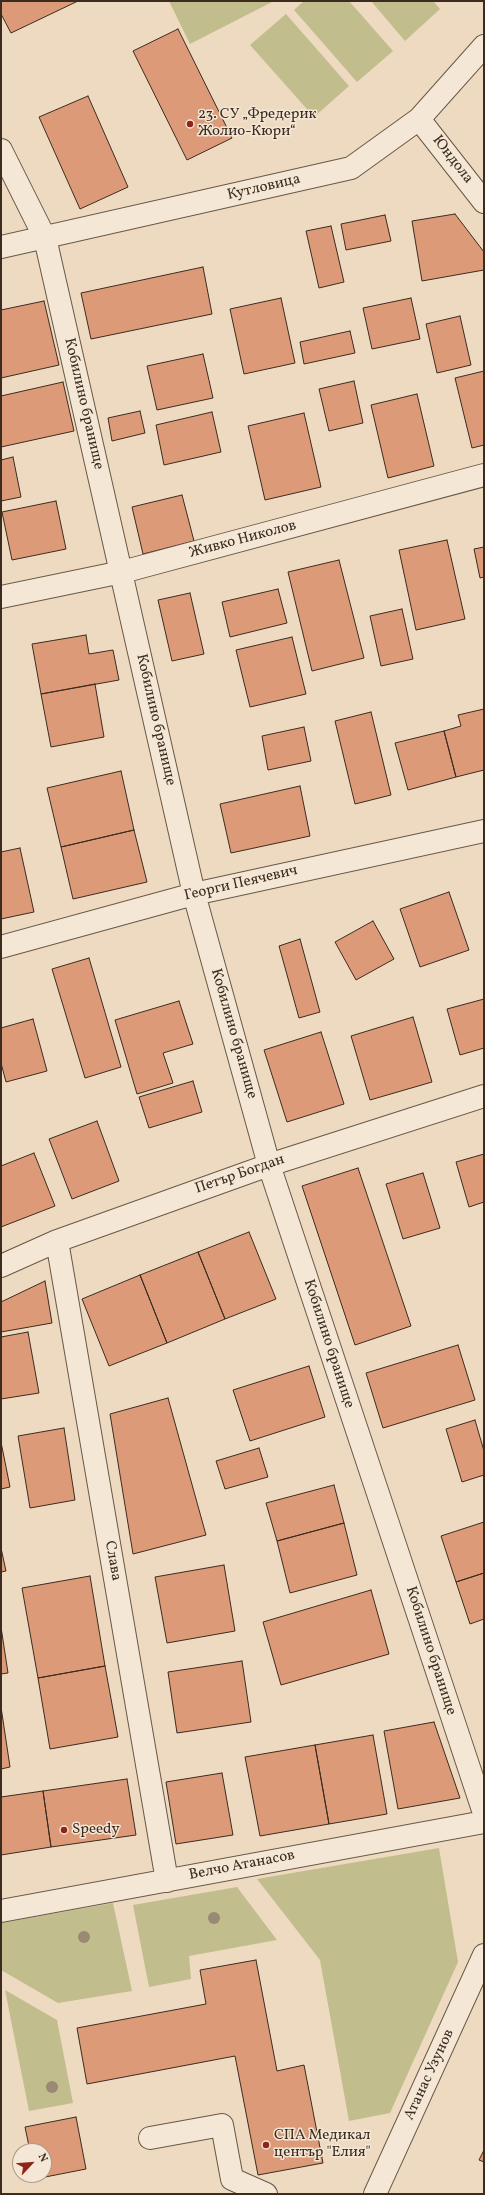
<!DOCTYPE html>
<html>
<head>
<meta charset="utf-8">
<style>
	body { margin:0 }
	#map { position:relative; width:485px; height:2195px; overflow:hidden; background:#eedac0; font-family:Vollkorn,serif }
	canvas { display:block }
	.frame { position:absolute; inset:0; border:2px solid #3b2c1f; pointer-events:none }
	.north { position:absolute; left:12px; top:2143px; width:40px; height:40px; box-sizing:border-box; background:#f4e7d6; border:1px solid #aa9c8d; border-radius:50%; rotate:64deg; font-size:11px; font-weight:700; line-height:16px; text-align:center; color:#3b2c1f }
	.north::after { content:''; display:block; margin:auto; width:14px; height:18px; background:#8f2418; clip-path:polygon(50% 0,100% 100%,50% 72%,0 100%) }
</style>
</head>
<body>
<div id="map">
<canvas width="485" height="2195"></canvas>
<div class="frame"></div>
<div class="north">N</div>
</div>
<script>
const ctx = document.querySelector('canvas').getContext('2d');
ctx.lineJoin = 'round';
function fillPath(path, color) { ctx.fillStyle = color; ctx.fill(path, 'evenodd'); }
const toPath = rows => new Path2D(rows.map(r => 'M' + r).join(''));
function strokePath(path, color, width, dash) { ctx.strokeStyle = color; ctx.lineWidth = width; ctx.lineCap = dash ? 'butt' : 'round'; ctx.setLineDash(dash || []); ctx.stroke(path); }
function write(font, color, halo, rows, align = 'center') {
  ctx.font = font + ' Vollkorn,serif'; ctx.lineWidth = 3; ctx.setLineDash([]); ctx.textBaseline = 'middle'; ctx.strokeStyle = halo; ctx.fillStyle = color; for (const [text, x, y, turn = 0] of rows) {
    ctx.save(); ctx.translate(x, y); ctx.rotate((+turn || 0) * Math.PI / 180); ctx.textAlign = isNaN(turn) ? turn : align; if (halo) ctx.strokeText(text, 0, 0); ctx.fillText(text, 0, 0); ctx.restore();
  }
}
fillPath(toPath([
	[169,1,274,1,190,44],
	[304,1,349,1,393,51,357,82,294,10],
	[371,1,433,1,440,9,405,41],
	[286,14,349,86,314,117,250,45],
	[439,1848,458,1962,390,2113,349,2121,320,1960,257,1879],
	[237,1887,277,1940,189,1956,191,1979,149,1987,133,1905],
	[113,1903,132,1991,58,2003,1,1970,1,1923],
	[5,1990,57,2020,73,2103,29,2111]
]), '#c1bd8d');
const building = toPath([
	[1,1,78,1,11,33,1,14,1,1],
	[178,29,232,138,187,160,133,51,178,29],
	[88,96,128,187,80,209,39,117,88,96],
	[455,214,484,252,484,270,422,281,412,221,455,214],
	[385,215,391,241,346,250,341,224,385,215],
	[331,226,344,282,319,288,306,231,331,226],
	[203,267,212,314,91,339,81,293,203,267],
	[281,298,295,363,244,374,230,309,281,298],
	[411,298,420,339,372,349,363,308,411,298],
	[44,301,59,365,1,378,1,310,44,301],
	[460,316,471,365,437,373,426,324,460,316],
	[350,331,355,353,304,364,300,342,350,331],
	[203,354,213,398,157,410,147,366,203,354],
	[484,371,484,445,472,448,455,378,484,371],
	[354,381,363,423,329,431,319,389,354,381],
	[63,382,74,431,1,447,1,396,63,382],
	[417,394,434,466,388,478,371,405,417,394],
	[140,411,145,433,112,441,108,418,140,411],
	[212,412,221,452,164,465,156,425,212,412],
	[304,413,321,487,265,500,248,426,304,413],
	[13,457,21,497,1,501,1,460,13,457],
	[182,495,194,541,143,554,132,507,182,495],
	[56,501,66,549,12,560,2,512,56,501],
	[447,540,465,619,416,630,399,550,447,540],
	[484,547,484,577,480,578,474,549,484,547],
	[339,560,364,658,312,671,288,572,339,560],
	[278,589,287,623,230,637,222,602,278,589],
	[190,593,204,654,172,661,158,600,190,593],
	[402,609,413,659,381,666,370,616,402,609],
	[86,635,89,654,113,650,119,680,41,694,32,644,86,635],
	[292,637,306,694,250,707,236,650,292,637],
	[95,684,104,737,51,747,41,694,95,684],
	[484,709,484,770,456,777,444,731,461,726,458,715,484,709],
	[371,712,391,795,355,804,335,721,371,712],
	[304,727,311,761,268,770,262,736,304,727],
	[444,731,456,777,408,790,395,743,444,731],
	[121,771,134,830,61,847,47,788,121,771],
	[300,786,310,836,231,853,220,804,300,786],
	[134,830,147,882,73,899,61,847,134,830],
	[20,848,34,912,1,919,1,852,20,848],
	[449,892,469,950,420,967,400,909,449,892],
	[373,921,394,959,356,980,335,942,373,921],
	[300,939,320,1012,299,1018,279,946,300,939],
	[89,958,121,1067,85,1078,52,969,89,958],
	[484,999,484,1048,460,1055,447,1009,484,999],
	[179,1001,193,1044,163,1053,173,1083,137,1094,115,1020,179,1001],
	[413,1017,432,1082,370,1100,351,1036,413,1017],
	[33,1019,47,1071,6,1082,1,1063,1,1028,33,1019],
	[321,1032,344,1104,287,1122,264,1050,321,1032],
	[193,1081,202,1112,149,1128,139,1097,193,1081],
	[97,1121,119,1181,72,1199,49,1139,97,1121],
	[34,1153,55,1206,1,1227,1,1166,34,1153],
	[484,1154,484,1202,469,1207,456,1162,484,1154],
	[358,1168,411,1326,355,1345,302,1186,358,1168],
	[423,1173,440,1228,403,1239,386,1184,423,1173],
	[249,1232,276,1299,225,1319,198,1252,249,1232],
	[198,1252,225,1319,167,1343,140,1275,198,1252],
	[140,1275,167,1343,109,1366,82,1299,140,1275],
	[45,1281,52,1323,1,1332,1,1302,45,1281],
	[28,1332,39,1393,1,1399,1,1337,28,1332],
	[458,1345,475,1400,383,1428,366,1373,458,1345],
	[309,1366,325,1417,250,1441,233,1390,309,1366],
	[168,1398,206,1535,133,1554,110,1414,168,1398],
	[475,1420,484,1451,484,1475,462,1482,446,1429,475,1420],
	[64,1428,75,1500,30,1508,18,1436,64,1428],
	[1,1442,10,1487,1,1489,1,1442],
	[259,1448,268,1477,225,1489,216,1461,259,1448],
	[334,1485,344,1523,277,1541,266,1503,334,1485],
	[484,1522,484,1573,456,1582,441,1536,484,1522],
	[344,1523,357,1575,290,1593,277,1541,344,1523],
	[1,1548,6,1571,1,1572,1,1548],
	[224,1565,235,1631,167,1643,155,1577,224,1565],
	[484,1573,484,1619,470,1624,456,1582,484,1573],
	[90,1576,105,1666,38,1678,22,1588,90,1576],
	[371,1590,389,1654,281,1685,263,1622,371,1590],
	[1,1627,8,1673,1,1674,1,1627],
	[242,1661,251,1722,177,1733,168,1672,242,1661],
	[105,1666,118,1737,50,1749,38,1678,105,1666],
	[1,1707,10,1767,1,1769,1,1707],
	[434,1722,460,1798,398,1809,384,1731,434,1722],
	[373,1735,387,1814,329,1824,315,1745,373,1735],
	[315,1745,329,1824,260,1836,245,1757,315,1745],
	[222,1773,233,1835,176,1844,166,1782,222,1773],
	[127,1779,136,1835,51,1847,43,1791,127,1779],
	[43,1791,51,1847,1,1855,1,1797,43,1791],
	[256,1960,277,2071,304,2065,323,2163,258,2175,235,2056,87,2084,77,2028,206,2004,200,1970,256,1960],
	[76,2117,86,2169,35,2179,34,2175,44,2175,44,2151,30,2151,25,2127,76,2117],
	[484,2150,484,2162,479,2160,484,2150]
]);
fillPath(building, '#dc9a78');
strokePath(building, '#3b2c1f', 1);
const minor = toPath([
	[419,119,484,202],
	[1,150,45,238,194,894,269,1165,484,1813],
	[1,247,351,168,419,119,484,46],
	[1,597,122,572,484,475],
	[1,947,194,894,484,831],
	[57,1241,167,1881],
	[1,1266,57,1241,269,1165,484,1096],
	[1,1911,484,1822],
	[150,2138,222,2125,232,2179,266,2194],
	[375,2194,484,1955]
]);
strokePath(minor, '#685847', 24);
strokePath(minor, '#f4e7d6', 22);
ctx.fillStyle = '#9a8a74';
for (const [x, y] of [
	[214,1918],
	[84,1937],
	[52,2087]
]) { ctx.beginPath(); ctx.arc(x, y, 6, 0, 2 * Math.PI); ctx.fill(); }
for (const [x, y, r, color] of [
	[190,124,4,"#8f2418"],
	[64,1830,4,"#8f2418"],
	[266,2145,4,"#8f2418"]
]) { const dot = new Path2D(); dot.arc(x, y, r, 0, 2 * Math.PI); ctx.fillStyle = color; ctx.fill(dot); strokePath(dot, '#f4e7d6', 1.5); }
write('15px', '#3b2c1f', '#f4e7d6', [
	["23. СУ „Фредерик",198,115],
	["Жолио-Кюри“",198,132],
	["Speedy",72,1830],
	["СПА Медикaл",274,2136],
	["център \"Елия\"",274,2153]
], 'left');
write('15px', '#3b2c1f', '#f4e7d6', [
	["Юндола",452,160,52],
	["Кутловица",264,188,-13],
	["Кобилино бранище",83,404,77],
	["Живко Николов",243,540,-15],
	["Кобилино бранище",155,720,77],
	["Георги Пеячевич",241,884,-13],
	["Кобилино бранище",233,1034,74],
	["Петър Богдан",240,1175,-19],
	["Кобилино бранище",328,1344,72],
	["Слава",112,1561,80],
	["Кобилино бранище",430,1651,72],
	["Велчо Атанасов",242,1866,-11],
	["Атанас Узунов",430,2075,-65]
]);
</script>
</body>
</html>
